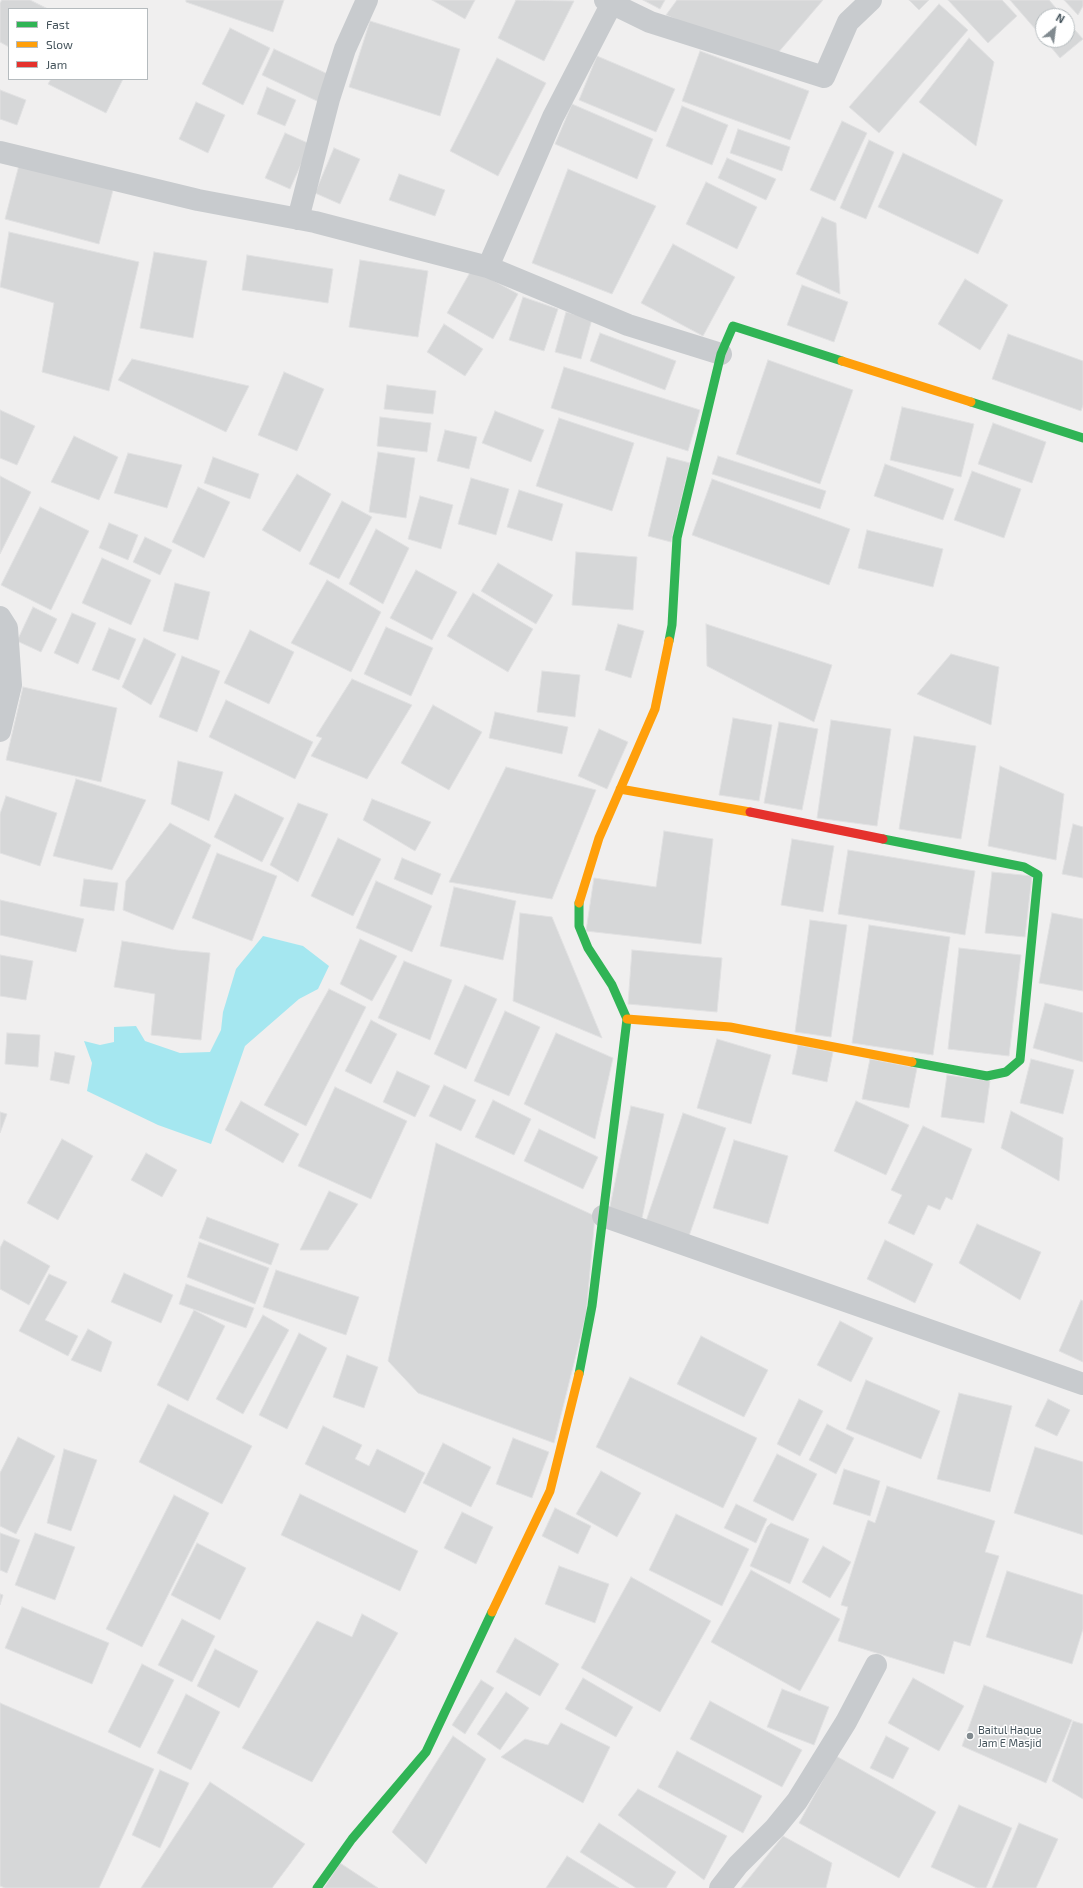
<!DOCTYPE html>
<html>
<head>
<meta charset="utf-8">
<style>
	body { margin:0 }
	#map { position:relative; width:1083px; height:1888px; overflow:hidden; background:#f0efef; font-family:"Exo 2",sans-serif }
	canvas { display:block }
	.legend { position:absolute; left:8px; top:8px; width:140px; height:72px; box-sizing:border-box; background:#fff; border:1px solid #b5bbbe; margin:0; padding:5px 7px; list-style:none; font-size:12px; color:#45545c }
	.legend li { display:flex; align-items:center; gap:8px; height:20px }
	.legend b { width:20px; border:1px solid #b5bbbe }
	.north { position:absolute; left:1035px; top:8px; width:40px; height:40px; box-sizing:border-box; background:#fff; border:1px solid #b5bbbe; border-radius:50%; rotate:29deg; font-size:11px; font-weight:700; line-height:16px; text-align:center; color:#45545c }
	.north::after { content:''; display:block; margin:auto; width:14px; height:18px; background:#818a8f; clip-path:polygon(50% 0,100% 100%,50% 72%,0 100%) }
</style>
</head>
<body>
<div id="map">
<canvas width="1083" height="1888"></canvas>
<ul class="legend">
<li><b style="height:5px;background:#30b455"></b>Fast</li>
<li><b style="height:5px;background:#ff9f0a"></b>Slow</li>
<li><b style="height:5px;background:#e5322d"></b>Jam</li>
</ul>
<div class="north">N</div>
</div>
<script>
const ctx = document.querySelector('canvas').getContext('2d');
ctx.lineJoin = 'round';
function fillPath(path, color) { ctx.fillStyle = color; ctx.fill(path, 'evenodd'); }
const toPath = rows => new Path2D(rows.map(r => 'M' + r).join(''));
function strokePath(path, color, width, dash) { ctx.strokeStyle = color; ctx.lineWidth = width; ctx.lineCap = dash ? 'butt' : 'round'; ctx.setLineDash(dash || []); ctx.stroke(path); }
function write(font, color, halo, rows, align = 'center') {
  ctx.font = font + ' "Exo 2",sans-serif'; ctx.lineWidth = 3; ctx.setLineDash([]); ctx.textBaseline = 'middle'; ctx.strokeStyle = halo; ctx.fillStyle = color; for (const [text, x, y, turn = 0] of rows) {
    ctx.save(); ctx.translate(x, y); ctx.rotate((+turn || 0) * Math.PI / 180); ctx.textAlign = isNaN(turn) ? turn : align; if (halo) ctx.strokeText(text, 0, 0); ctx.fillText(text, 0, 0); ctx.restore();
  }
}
fillPath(toPath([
	[263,936,303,946,329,966,318,989,299,999,245,1046,211,1144,158,1125,87,1091,92,1063,84,1041,100,1045,114,1042,114,1027,136,1026,145,1041,180,1053,210,1052,221,1030,223,1012,236,969]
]), '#a5e7f0');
const building = toPath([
	[2,0,30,0,48,9,9,9,9,47,0,42,0,3,2,0],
	[186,0,284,0,273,32,186,2,186,0],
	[432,0,475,0,465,19,432,0],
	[516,0,574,1,544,61,498,38,516,0],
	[643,0,665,0,660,9,643,0],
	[677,0,823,0,771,61,666,15,677,0],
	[909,0,929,0,919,10,909,0],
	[948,0,1002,0,1017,16,988,43,948,0],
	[1010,0,1049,0,1063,16,1043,16,1043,38,1010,0],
	[1064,0,1083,0,1083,6,1078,15,1064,0],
	[939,4,968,30,879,133,849,107,939,4],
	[370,21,460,49,440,116,349,87,370,21],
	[1067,21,1083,39,1060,58,1045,40,1067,40,1067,21],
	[230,28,270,48,243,105,202,84,230,28],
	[969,38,994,62,976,146,919,102,969,38],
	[274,49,332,76,319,102,262,75,274,49],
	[700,51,809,91,790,140,682,101,700,51],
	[597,56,675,89,656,132,579,100,597,56],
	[497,58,546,83,498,176,450,151,497,58],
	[51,79,123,79,106,113,48,84,51,79],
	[267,87,296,100,285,126,257,114,267,87],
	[0,90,26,100,17,125,0,119,0,90],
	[196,102,225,115,208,153,179,139,196,102],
	[572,104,653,139,637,179,555,144,572,104],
	[682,106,728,125,712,165,666,146,682,106],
	[842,121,867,133,835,201,810,190,842,121],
	[738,129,790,147,782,171,730,153,738,129],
	[285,133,310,144,290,189,265,178,285,133],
	[869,140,894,152,866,219,840,208,869,140],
	[334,148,360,159,340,204,315,193,334,148],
	[903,153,1003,200,978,254,878,207,903,153],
	[727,158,776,179,766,200,718,178,727,158],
	[19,165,113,190,99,244,5,219,19,165],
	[568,169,656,206,612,294,532,263,568,169],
	[399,174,445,190,435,216,389,200,399,174],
	[706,182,757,207,737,249,686,224,706,182],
	[822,217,836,223,840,294,796,274,822,217],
	[9,232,139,262,109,391,42,372,54,303,0,287,9,232],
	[673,244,735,277,703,336,641,303,673,244],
	[154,252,207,261,193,338,140,328,154,252],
	[247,255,333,269,328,303,242,290,247,255],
	[360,260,428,271,418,337,349,327,360,260],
	[472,269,518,294,493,339,447,313,472,269],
	[965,279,1008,305,980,350,938,324,965,279],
	[802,285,848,302,834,342,787,325,802,285],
	[523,297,558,309,544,351,509,340,523,297],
	[566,312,592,319,581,359,555,352,566,312],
	[444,324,483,349,465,376,427,352,444,324],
	[600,333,676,361,665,390,590,361,600,333],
	[1008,334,1083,361,1083,405,1081,411,992,379,1008,334],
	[132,359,249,386,226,432,118,380,132,359],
	[768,360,853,390,820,484,736,454,768,360],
	[564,367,700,410,688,451,551,408,564,367],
	[284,372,324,389,297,451,258,435,284,372],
	[387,385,436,391,433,414,384,409,387,385],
	[902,407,974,424,961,477,890,460,902,407],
	[0,410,35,426,17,465,0,458,0,410],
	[495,411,544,430,531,462,482,443,495,411],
	[380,417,431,423,427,452,377,446,380,417],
	[559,418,634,443,612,511,536,486,559,418],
	[993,423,1046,442,1032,483,978,464,993,423],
	[445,430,477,437,469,469,437,461,445,430],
	[74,436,118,457,99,500,51,482,74,436],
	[378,452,415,458,406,518,369,512,378,452],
	[128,453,182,465,167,508,114,493,128,453],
	[718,456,826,491,820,509,712,474,718,456],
	[213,457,259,474,250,499,204,483,213,457],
	[667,457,690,463,671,542,648,536,667,457],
	[885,464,954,489,943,520,874,496,885,464],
	[972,471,1021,489,1004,538,954,520,972,471],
	[297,474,331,494,300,552,262,530,297,474],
	[0,476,31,492,0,554,0,476],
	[471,478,509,489,496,535,458,524,471,478],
	[712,479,850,529,829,585,692,535,712,479],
	[198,487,230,502,204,558,172,542,198,487],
	[519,490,563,504,552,541,507,527,519,490],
	[420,496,453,505,441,549,408,539,420,496],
	[342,501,372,517,339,579,309,564,342,501],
	[40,507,89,531,51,610,1,585,40,507],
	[109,523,138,535,128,560,99,548,109,523],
	[376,529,409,548,383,604,349,584,376,529],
	[867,530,943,549,933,587,858,568,867,530],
	[145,537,172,550,160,575,133,562,145,537],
	[576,552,637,557,633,610,572,605,576,552],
	[102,558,151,580,131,625,82,603,102,558],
	[498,563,553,595,536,624,481,591,498,563],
	[416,570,457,592,432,640,390,618,416,570],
	[327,580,381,612,351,672,291,643,327,580],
	[175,583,210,592,198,640,163,631,175,583],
	[473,593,533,629,508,672,447,636,473,593],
	[33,607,57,619,41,652,17,641,33,607],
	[72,613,96,623,78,664,54,653,72,613],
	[618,624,644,631,631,678,605,670,618,624],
	[706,624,832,665,814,722,707,666,706,624],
	[386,627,433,648,411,696,364,674,386,627],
	[109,628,136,639,119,680,92,670,109,628],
	[250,630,294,652,269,704,224,683,250,630],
	[144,638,176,654,151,705,122,687,144,638],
	[951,654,999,667,991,725,917,694,951,654],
	[182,656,220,671,197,732,159,717,182,656],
	[542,671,580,675,575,717,537,712,542,671],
	[352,679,412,705,367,779,311,756,322,738,316,736,352,679],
	[23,687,117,708,101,782,6,760,23,687],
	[226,700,313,742,295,779,209,737,226,700],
	[433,705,482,732,449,790,401,763,433,705],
	[495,712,568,727,562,754,489,738,495,712],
	[733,718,772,725,759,801,719,795,733,718],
	[831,720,891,729,877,826,817,818,831,720],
	[779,722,818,729,802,810,764,803,779,722],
	[599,729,628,742,607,789,578,776,599,729],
	[914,736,976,746,961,839,899,829,914,736],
	[178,761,223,772,209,821,171,804,178,761],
	[1000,766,1064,794,1056,860,988,846,1000,766],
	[506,767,596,790,552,899,449,882,506,767],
	[76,779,146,800,112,870,53,856,76,779],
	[235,794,284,818,262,862,214,837,235,794],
	[6,796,57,813,40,866,0,853,0,814,6,796],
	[372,799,431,822,415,851,363,820,372,799],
	[298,803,328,814,298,882,270,865,298,803],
	[170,823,211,845,173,930,123,910,126,881,170,823],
	[1073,824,1083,827,1083,878,1062,874,1073,824],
	[664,831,713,839,701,944,586,931,594,878,656,887,664,831],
	[338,838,381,859,353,916,311,896,338,838],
	[792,839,834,846,823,912,781,905,792,839],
	[848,850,975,871,965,935,838,914,848,850],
	[217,853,277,876,252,941,192,918,217,853],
	[402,858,441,874,432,895,394,879,402,858],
	[992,872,1032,876,1025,937,985,933,992,872],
	[84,879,118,883,114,911,80,906,84,879],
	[376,881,432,906,412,952,356,928,376,881],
	[454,887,516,901,503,960,440,946,454,887],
	[0,900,84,919,76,952,0,935,0,900],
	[520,913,552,917,602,1038,513,1001,520,913],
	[1052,913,1083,919,1083,991,1039,983,1052,913],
	[810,920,847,925,831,1037,795,1032,810,920],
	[869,925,950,937,933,1055,852,1043,869,925],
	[360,939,397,956,372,1001,340,984,360,939],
	[122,941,177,950,210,953,201,1040,151,1035,155,994,114,987,122,941],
	[959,948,1021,955,1009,1056,948,1049,959,948],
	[632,950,722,958,717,1012,628,1004,632,950],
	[0,955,33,961,26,1000,0,996,0,955],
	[404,961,452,980,430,1040,378,1018,404,961],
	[465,985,497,999,466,1069,434,1054,465,985],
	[329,989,366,1007,306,1126,264,1105,329,989],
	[1045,1003,1083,1013,1083,1062,1033,1048,1045,1003],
	[505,1011,540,1027,509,1096,474,1081,505,1011],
	[371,1020,397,1034,371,1084,345,1071,371,1020],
	[7,1033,40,1035,38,1067,5,1064,7,1033],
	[556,1033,613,1058,595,1139,524,1104,556,1033],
	[717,1039,771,1055,751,1124,697,1108,717,1039],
	[798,1045,833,1052,827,1082,792,1074,798,1045],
	[55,1052,75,1056,69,1084,50,1080,55,1052],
	[870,1059,917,1068,909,1108,862,1099,870,1059],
	[1031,1059,1074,1070,1063,1114,1020,1103,1031,1059],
	[397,1071,430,1086,415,1117,383,1102,397,1071],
	[947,1075,990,1081,984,1123,941,1117,947,1075],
	[444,1085,476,1100,461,1131,429,1116,444,1085],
	[335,1087,407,1121,371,1199,298,1166,335,1087],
	[493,1100,531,1119,514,1155,475,1137,493,1100],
	[241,1101,299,1134,283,1163,225,1130,241,1101],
	[856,1101,909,1125,886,1175,834,1151,856,1101],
	[631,1106,664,1114,642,1218,609,1211,631,1106],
	[1011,1111,1063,1138,1059,1181,1001,1148,1011,1111],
	[0,1112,7,1114,0,1133,0,1112],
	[683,1113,726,1128,688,1239,645,1224,683,1113],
	[923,1126,972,1149,952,1200,946,1197,940,1210,928,1205,914,1235,888,1223,902,1195,891,1190,923,1126],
	[539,1129,598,1157,583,1189,524,1161,539,1129],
	[62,1139,93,1156,58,1220,27,1203,62,1139],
	[734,1140,788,1156,768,1224,713,1208,734,1140],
	[436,1143,595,1216,586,1315,554,1443,418,1393,388,1361,436,1143],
	[146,1153,177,1170,162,1197,131,1180,146,1153],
	[329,1191,358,1204,328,1250,300,1250,329,1191],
	[207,1217,279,1244,271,1265,199,1238,207,1217],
	[977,1224,1041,1252,1020,1300,959,1263,977,1224],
	[4,1240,50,1266,29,1305,0,1289,0,1248,4,1240],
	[885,1240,933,1264,915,1303,867,1279,885,1240],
	[199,1242,269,1268,255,1304,187,1277,199,1242],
	[276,1270,359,1297,346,1335,263,1307,276,1270],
	[124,1273,173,1295,161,1323,111,1302,124,1273],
	[49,1274,67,1282,45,1320,78,1336,68,1356,19,1331,49,1274],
	[186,1284,254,1308,246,1328,179,1304,186,1284],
	[1081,1300,1083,1301,1083,1362,1059,1351,1081,1300],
	[194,1310,225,1326,188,1401,157,1385,194,1310],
	[263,1315,289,1330,243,1414,216,1399,263,1315],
	[840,1321,873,1338,851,1382,817,1365,840,1321],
	[88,1329,112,1342,101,1372,71,1360,88,1329],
	[299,1333,327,1348,287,1429,259,1415,299,1333],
	[701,1336,768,1370,744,1417,677,1384,701,1336],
	[347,1355,378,1367,364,1408,333,1397,347,1355],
	[630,1377,757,1438,723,1508,596,1447,630,1377],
	[866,1380,940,1411,921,1459,846,1429,866,1380],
	[959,1393,1012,1406,990,1492,937,1479,959,1393],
	[799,1399,823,1411,800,1456,777,1444,799,1399],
	[1048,1399,1070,1410,1057,1436,1035,1426,1048,1399],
	[168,1404,252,1446,222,1504,139,1462,168,1404],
	[827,1424,854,1438,836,1474,809,1460,827,1424],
	[323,1426,362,1445,355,1459,369,1466,377,1449,425,1473,405,1513,305,1464,323,1426],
	[18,1437,55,1456,16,1534,0,1526,0,1473,18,1437],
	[513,1438,549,1452,532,1498,496,1484,513,1438],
	[443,1443,491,1467,471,1507,423,1483,443,1443],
	[1035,1447,1083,1462,1083,1535,1014,1513,1035,1447],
	[64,1449,97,1460,71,1531,47,1523,64,1449],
	[777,1454,817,1474,793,1521,753,1501,777,1454],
	[844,1469,880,1481,870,1516,833,1504,844,1469],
	[601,1471,641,1493,617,1537,576,1514,601,1471],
	[887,1486,995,1521,985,1552,999,1556,970,1646,954,1641,944,1674,838,1641,848,1607,841,1605,868,1520,875,1523,887,1486],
	[300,1494,418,1551,400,1591,281,1535,300,1494],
	[174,1495,209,1513,142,1647,106,1629,174,1495],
	[736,1504,767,1519,756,1543,724,1528,736,1504],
	[555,1508,591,1526,578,1554,542,1536,555,1508],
	[462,1512,493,1527,476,1564,444,1548,462,1512],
	[676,1514,749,1549,722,1606,649,1570,676,1514],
	[771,1523,809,1539,790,1584,750,1566,767,1527,771,1523],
	[0,1533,20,1540,7,1573,0,1570,0,1533],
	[35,1533,75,1547,55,1600,15,1585,35,1533],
	[197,1543,246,1568,220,1620,171,1595,197,1543],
	[823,1546,851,1562,830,1598,802,1582,823,1546],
	[559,1566,609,1584,595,1623,545,1604,559,1566],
	[751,1570,840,1619,800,1691,711,1642,751,1570],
	[1007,1571,1083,1595,1083,1629,1072,1664,986,1637,1007,1571],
	[631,1577,711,1621,660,1712,581,1668,631,1577],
	[0,1594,3,1595,0,1605,0,1594],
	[22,1607,109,1643,92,1684,5,1648,22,1607],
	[362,1614,398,1633,312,1782,242,1748,317,1621,352,1637,362,1614],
	[182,1619,215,1636,192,1682,158,1665,182,1619],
	[515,1638,559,1664,540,1696,496,1672,515,1638],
	[215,1649,258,1671,239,1708,197,1686,215,1649],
	[142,1664,174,1680,140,1748,108,1732,142,1664],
	[583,1678,633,1707,616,1737,565,1709,583,1678],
	[913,1678,964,1706,939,1751,888,1723,913,1678],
	[481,1680,494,1688,465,1734,452,1725,481,1680],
	[984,1685,1072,1720,1046,1783,962,1746,984,1685],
	[782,1689,829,1707,814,1745,767,1727,782,1689],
	[506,1692,529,1708,500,1750,477,1734,506,1692],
	[186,1694,220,1712,191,1770,157,1753,186,1694],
	[710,1701,802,1750,782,1787,690,1739,710,1701],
	[0,1703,154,1769,99,1888,5,1888,0,1886,0,1703],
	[1073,1721,1083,1724,1083,1799,1052,1781,1073,1721],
	[561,1723,610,1747,583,1803,501,1757,525,1739,548,1745,561,1723],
	[453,1736,486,1759,426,1864,392,1832,453,1736],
	[886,1736,909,1748,893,1779,870,1768,886,1736],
	[677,1751,762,1796,743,1833,658,1787,677,1751],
	[836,1756,936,1812,899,1878,799,1823,836,1756],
	[160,1770,189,1783,160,1848,132,1835,160,1770],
	[210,1782,305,1844,272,1888,141,1888,210,1782],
	[638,1789,727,1836,704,1880,618,1815,638,1789],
	[959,1805,1012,1828,986,1888,977,1888,931,1867,959,1805],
	[599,1823,676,1872,666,1888,636,1888,580,1852,599,1823],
	[1019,1823,1058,1839,1036,1888,992,1888,1019,1823],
	[783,1836,832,1863,826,1888,741,1888,783,1836],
	[567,1856,619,1888,546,1888,567,1856],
	[340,1863,378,1888,324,1888,340,1863]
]);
fillPath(building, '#d6d7d8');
strokePath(building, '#e1e1e2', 1);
strokePath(toPath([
	[605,0,650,22,824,77,848,22,871,0],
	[0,152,198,200,315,222,488,267,628,325,721,354],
	[298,219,329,99,345,49,367,0],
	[488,267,553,117,612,3],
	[0,617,7,628,11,685,0,731],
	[603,1216,1083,1384],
	[720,1888,738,1865,775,1828,797,1801,846,1722,876,1665]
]), '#c8cbce', 22);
strokePath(toPath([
	[971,402,1083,438],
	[669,641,672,625,677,538,721,354,733,326,842,361],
	[883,839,1024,867,1038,875,1020,1060,1006,1072,987,1076,912,1062],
	[579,1374,592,1306,627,1019,612,985,588,948,579,926,579,903],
	[317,1888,352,1839,426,1752,492,1612]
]), '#30b455', 9);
strokePath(toPath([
	[842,361,971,402],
	[620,789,750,812],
	[579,903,599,838,655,709,669,641],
	[627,1019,730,1027,912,1062],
	[492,1612,550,1491,579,1374]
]), '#ff9f0a', 9);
strokePath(toPath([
	[750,812,883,839]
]), '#e5322d', 9);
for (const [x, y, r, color] of [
	[970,1736,4,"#818a8f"]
]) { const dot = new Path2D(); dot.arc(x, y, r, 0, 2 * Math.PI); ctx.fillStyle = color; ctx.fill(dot); strokePath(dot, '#fff', 1.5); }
write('11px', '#45545c', '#fff', [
	["Baitul Haque",978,1730],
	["Jam E Masjid",978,1743]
], 'left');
</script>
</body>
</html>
